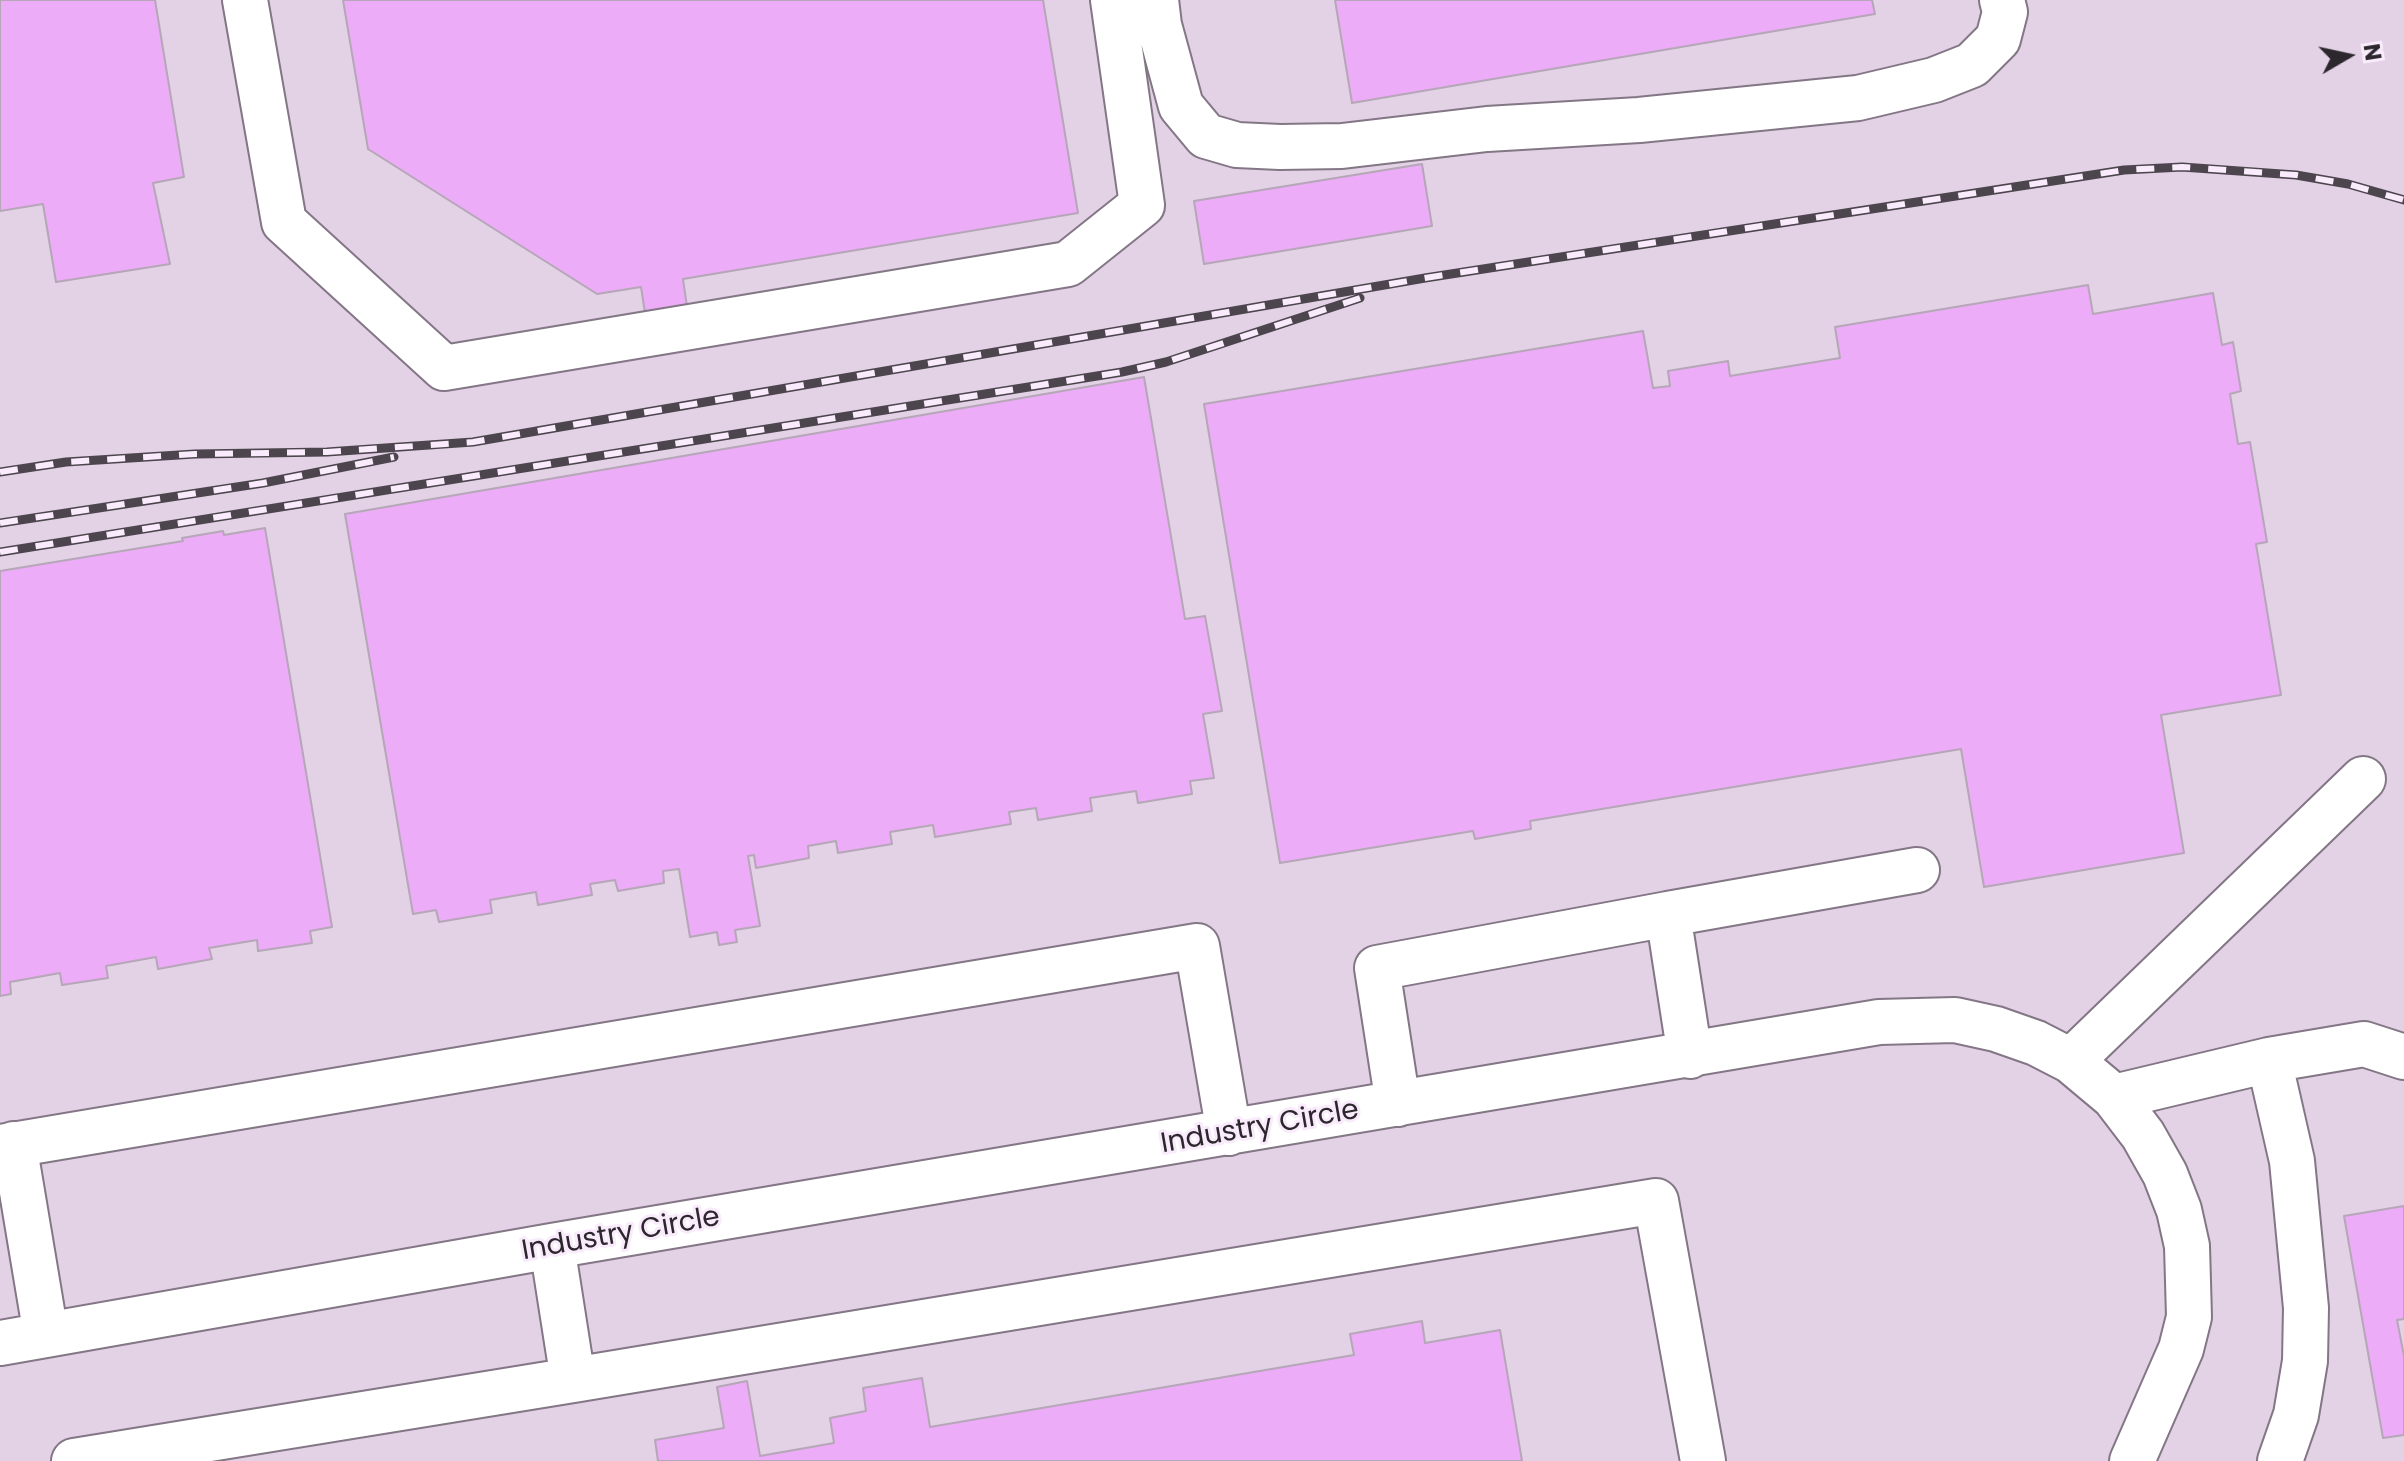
<!DOCTYPE html>
<html>
<head>
<meta charset="utf-8">
<style>
	body { margin:0 }
	#map { position:relative; width:2404px; height:1461px; overflow:hidden; background:#ecdeee; font-family:Poppins,sans-serif }
	canvas { display:block }
	.north { position:absolute; left:2308px; top:16px; width:80px; height:80px; -webkit-text-stroke:6px #f9ebfc; paint-order:stroke; rotate:81deg; font-size:22px; font-weight:700; line-height:32px; text-align:center; color:#2c272d }
	.north::after { content:''; display:block; margin:auto; width:28px; height:36px; background:#2c272d; clip-path:polygon(50% 0,100% 100%,50% 72%,0 100%) }
</style>
</head>
<body>
<div id="map">
<canvas width="2404" height="1461"></canvas>
<div class="north">N</div>
</div>
<script>
const ctx = document.querySelector('canvas').getContext('2d');
ctx.lineJoin = 'round';
function fillPath(path, color) { ctx.fillStyle = color; ctx.fill(path, 'evenodd'); }
const toPath = rows => new Path2D(rows.map(r => 'M' + r).join(''));
function strokePath(path, color, width, dash) { ctx.strokeStyle = color; ctx.lineWidth = width; ctx.lineCap = dash ? 'butt' : 'round'; ctx.setLineDash(dash || []); ctx.stroke(path); }
function write(font, color, halo, rows, align = 'center') {
  ctx.font = font + ' Poppins,sans-serif'; ctx.lineWidth = 6; ctx.setLineDash([]); ctx.textBaseline = 'middle'; ctx.strokeStyle = halo; ctx.fillStyle = color; for (const [text, x, y, turn = 0] of rows) {
    ctx.save(); ctx.translate(x, y); ctx.rotate((+turn || 0) * Math.PI / 180); ctx.textAlign = isNaN(turn) ? turn : align; if (halo) ctx.strokeText(text, 0, 0); ctx.fillText(text, 0, 0); ctx.restore();
  }
}
fillPath(toPath([
	[0,0,2404,0,2404,1461,0,1461]
]), '#e3d1e6');
const building = toPath([
	[0,0,155,0,184,177,153,183,170,264,56,282,43,204,0,211,0,0],
	[343,0,1043,0,1078,213,683,279,687,307,645,313,641,287,597,294,368,149,343,0],
	[1335,0,1872,0,1875,14,1352,103,1335,0],
	[1422,164,1432,226,1204,264,1194,201,1422,164],
	[2088,285,2093,314,2213,293,2222,345,2233,342,2241,391,2230,394,2238,444,2250,442,2267,542,2256,544,2281,695,2161,715,2184,853,1984,887,1961,749,1530,821,1531,829,1475,839,1473,831,1280,863,1204,404,1643,331,1653,388,1670,386,1668,371,1728,361,1730,376,1840,358,1835,327,2088,285],
	[1144,377,1185,619,1205,616,1222,711,1203,714,1214,778,1190,781,1192,794,1138,803,1136,791,1090,798,1092,811,1038,820,1036,808,1009,812,1011,824,935,837,933,825,890,832,892,844,838,853,836,841,808,846,809,858,756,868,754,855,748,856,760,926,735,930,737,942,719,945,717,932,690,937,679,869,663,871,664,883,618,891,615,880,590,884,592,895,538,905,536,892,490,900,492,913,439,922,436,910,413,914,345,514,1144,377],
	[265,528,332,927,310,931,312,943,258,951,257,940,209,948,212,959,158,969,156,957,106,966,108,978,62,985,60,973,10,982,11,994,0,996,0,571,183,541,182,538,223,531,224,535,265,528],
	[2404,1206,2404,1319,2397,1320,2404,1356,2404,1435,2383,1438,2344,1216,2404,1206],
	[1422,1321,1425,1343,1500,1330,1522,1461,658,1461,655,1440,724,1428,717,1387,747,1381,760,1456,834,1443,830,1418,866,1411,863,1388,922,1378,930,1427,1354,1355,1350,1334,1422,1321]
]);
fillPath(building, '#ecacf7');
strokePath(building, '#b5a7b7', 2);
const minor = toPath([
	[245,0,284,222,444,368,1068,264,1142,205,1113,0],
	[1156,0,1159,25,1181,106,1206,136,1237,145,1280,147,1342,146,1487,129,1639,120,1858,98,1934,80,1972,65,1998,39,2005,12,2002,0],
	[1690,1056,1668,914,1917,870],
	[2269,1060,2292,1161,2306,1308,2305,1361,2296,1415,2280,1461],
	[2071,1061,2363,779],
	[2114,1097,2269,1060,2364,1044,2404,1057],
	[1398,1104,1377,968,1668,914],
	[14,1144,46,1335],
	[0,1147,1197,946,1229,1133],
	[0,1343,552,1246,1879,1022,1955,1020,1996,1029,2036,1043,2071,1061,2114,1097,2143,1135,2165,1174,2179,1210,2187,1246,2189,1317,2181,1349,2132,1461],
	[573,1380,1656,1201,1703,1461],
	[74,1461,573,1380,552,1246]
]);
strokePath(minor, '#837685', 48);
strokePath(minor, '#fff', 44);
const rail = toPath([
	[0,472,66,462,195,454,327,452,473,442,1425,278,2124,170,2182,167,2296,175,2348,184,2404,200],
	[0,523,263,483,394,457],
	[0,552,1122,372,1166,362,1360,298]
]);
strokePath(rail, '#4c454d', 9);
strokePath(rail, '#f9ebfc', 6, [18]);
write('28px', '#2c272d', '#f9ebfc', [
	["Industry Circle",1260,1128,-10],
	["Industry Circle",621,1235,-10]
]);
</script>
</body>
</html>
